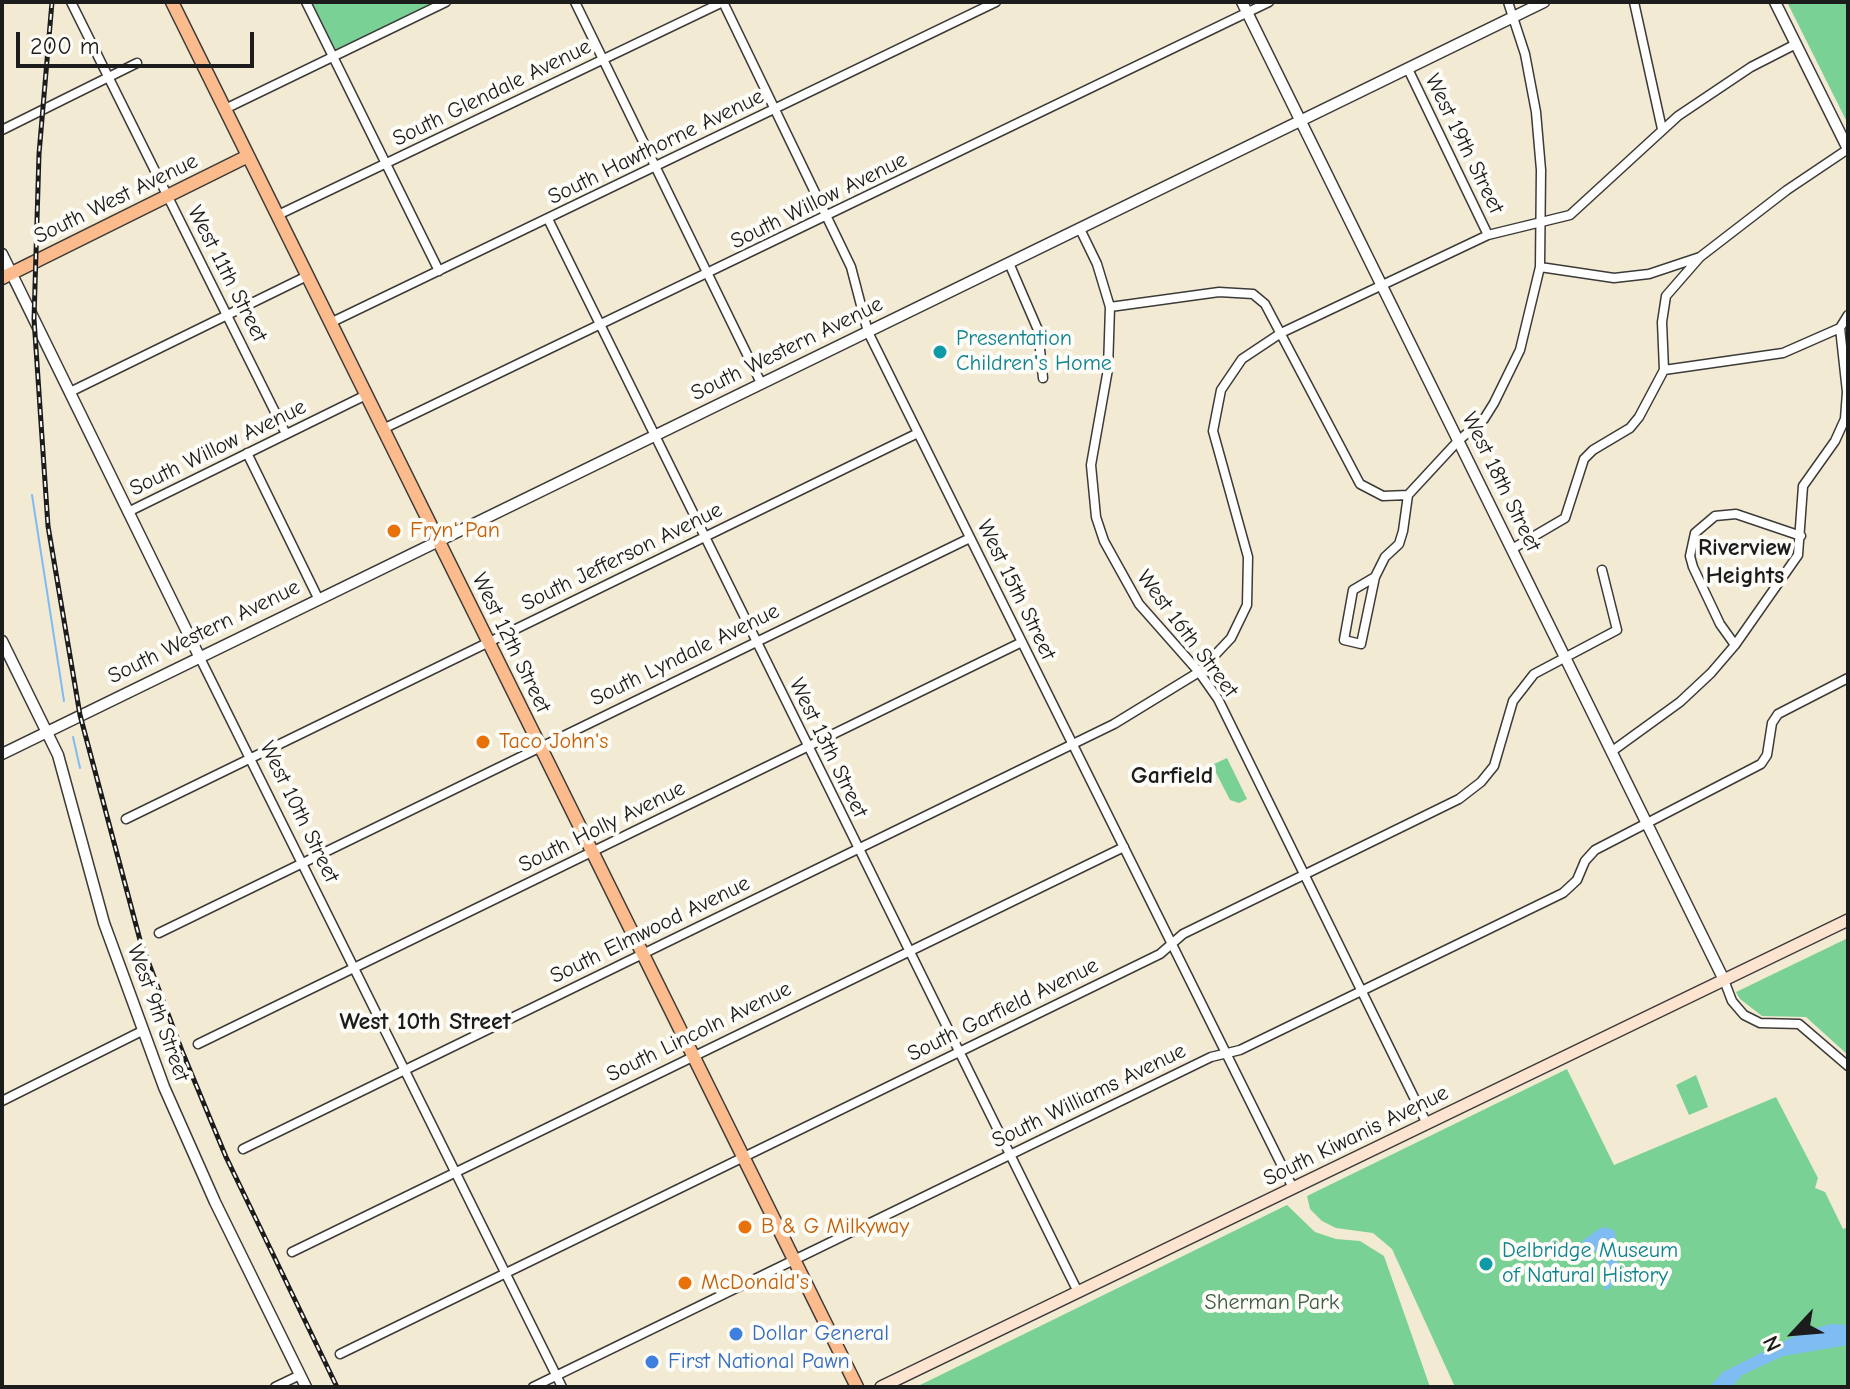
<!DOCTYPE html>
<html>
<head>
<meta charset="utf-8">
<style>
	body { margin:0 }
	#map { position:relative; width:1850px; height:1389px; overflow:hidden; background:#f3ead4; font-family:"Comic Neue",sans-serif }
	canvas { display:block }
	.frame { position:absolute; inset:0; border:4px solid #1c1c1c; pointer-events:none }
	.north { position:absolute; left:1754px; top:1293px; width:80px; height:80px; -webkit-text-stroke:6px #fdfcf7; paint-order:stroke; rotate:244deg; font-size:22px; font-weight:700; line-height:32px; text-align:center; color:#1c1c1c }
	.north::after { content:''; display:block; margin:auto; width:28px; height:36px; background:#1c1c1c; clip-path:polygon(50% 0,100% 100%,50% 72%,0 100%) }
	.scale { position:absolute; left:16px; top:32px; width:238px; height:36px; box-sizing:border-box; border:4px solid #1c1c1c; border-top:0; padding-left:10px; font-size:24px; line-height:28px; white-space:nowrap; color:#1c1c1c; -webkit-text-stroke:6px #fdfcf7; paint-order:stroke }
</style>
</head>
<body>
<div id="map">
<canvas width="1850" height="1389"></canvas>
<div class="frame"></div>
<div class="north">N</div>
<div class="scale">200 m</div>
</div>
<script>
const ctx = document.querySelector('canvas').getContext('2d');
ctx.lineJoin = 'round';
function fillPath(path, color) { ctx.fillStyle = color; ctx.fill(path, 'evenodd'); }
const toPath = rows => new Path2D(rows.map(r => 'M' + r).join(''));
function strokePath(path, color, width, dash) { ctx.strokeStyle = color; ctx.lineWidth = width; ctx.lineCap = dash ? 'butt' : 'round'; ctx.setLineDash(dash || []); ctx.stroke(path); }
function write(font, color, halo, rows, align = 'center') {
  ctx.font = font + ' "Comic Neue",sans-serif'; ctx.lineWidth = 8; ctx.setLineDash([]); ctx.textBaseline = 'middle'; ctx.strokeStyle = halo; ctx.fillStyle = color; for (const [text, x, y, turn = 0] of rows) {
    ctx.save(); ctx.translate(x, y); ctx.rotate((+turn || 0) * Math.PI / 180); ctx.textAlign = isNaN(turn) ? turn : align; if (halo) ctx.strokeText(text, 0, 0); ctx.fillText(text, 0, 0); ctx.restore();
  }
}
fillPath(toPath([
	[306,2,446,2,333,57],
	[1787,2,1848,2,1848,124],
	[1227,758,1247,799,1239,803,1230,800,1212,765],
	[1848,938,1848,1055,1806,1017,1762,1016,1740,999,1736,992],
	[1567,1069,1614,1165,1776,1097,1818,1178,1815,1188,1825,1192,1843,1229,1848,1227,1848,1387,1455,1387,1392,1249,1373,1233,1336,1228,1322,1221,1310,1209,1307,1196],
	[1696,1075,1708,1107,1689,1115,1676,1085],
	[1287,1205,1315,1232,1336,1239,1360,1241,1384,1256,1430,1387,916,1387]
]), '#7ad196');
fillPath(toPath([
	[1602,1227,1614,1230,1617,1243,1614,1256,1624,1272,1607,1290,1604,1289,1610,1269,1606,1260,1582,1241],
	[1831,1324,1848,1325,1848,1345,1783,1356,1742,1375,1732,1387,1709,1387,1723,1372,1805,1331]
]), '#7fbcf2');
strokePath(toPath([
	[32,495,64,701],
	[73,737,80,768]
]), '#7fbcf2', 2);
const minor = toPath([
	[71,2,286,434],
	[306,2,439,271],
	[575,2,761,383],
	[1634,2,1662,129],
	[1408,69,1488,235],
	[225,109,446,2],
	[2,130,137,63],
	[278,215,723,2,851,267,868,332,1293,1188],
	[548,219,1078,1292],
	[1080,229,1097,264,1110,307,1108,369,1091,465,1096,517,1104,541,1139,604,1199,672,1218,699,1427,1124],
	[1009,263,1038,330,1043,378],
	[1540,267,1614,278,1649,274,1700,257,1787,190,1848,149],
	[1110,307,1219,292,1253,294,1265,304,1360,484,1383,496,1408,495,1458,441,1484,419,1494,403,1520,350,1540,267,1541,170,1536,112,1525,54,1508,2],
	[330,323,996,2],
	[1664,370,1783,353,1840,328,1848,315],
	[70,392,307,276],
	[383,429,1269,2],
	[247,453,318,598],
	[128,512,366,395],
	[1512,549,1565,518,1584,459,1593,450,1630,428,1639,417,1664,370,1662,322,1666,296,1700,257],
	[1375,577,1353,590,1344,640,1361,644,1375,577,1385,557,1399,544,1403,531,1408,495],
	[1735,645,1720,624,1693,567,1690,556,1695,533,1715,516,1736,514,1801,536],
	[199,656,562,1387],
	[1611,752,1680,702,1711,673,1735,645,1798,555,1803,486,1835,441,1845,419,1847,392,1840,328],
	[126,819,918,433],
	[159,933,970,538],
	[1724,980,1732,1001,1744,1015,1760,1023,1799,1024,1848,1066],
	[198,1044,1022,642],
	[2,1101,142,1031],
	[243,1149,1114,724,1199,672,1231,638,1247,605,1248,557,1213,431,1221,390,1242,359,1281,333,1488,235,1570,215,1678,116,1751,67,1796,44],
	[292,1252,1124,847],
	[340,1354,1160,954,1183,934,1459,799,1481,782,1494,766,1513,701,1534,674,1617,630,1602,570],
	[275,1387,300,1375],
	[533,1387,1211,1057,1240,1050,1563,893,1577,880,1585,861,1595,850,1761,764,1767,755,1772,723,1778,714,1848,678]
]);
const tertiary = toPath([
	[1242,2,1724,980],
	[1775,2,1848,149],
	[2,254,199,656],
	[2,641,58,755,104,923,164,1087,215,1202,306,1387],
	[2,754,1544,2]
]);
const secondary = toPath([
	[881,1387,1848,920]
]);
const primary = toPath([
	[172,2,857,1387],
	[2,278,248,156]
]);
strokePath(minor, '#3c3b38', 11);
strokePath(tertiary, '#3c3b38', 13);
strokePath(secondary, '#3c3b38', 14);
strokePath(primary, '#3c3b38', 15);
strokePath(minor, '#fff', 8);
strokePath(tertiary, '#fff', 10);
strokePath(secondary, '#fde4d1', 11);
strokePath(primary, '#fbbb8d', 12);
const rail = toPath([
	[52,2,39,154,34,319,48,526,80,715,140,940,182,1051,226,1157,337,1387]
]);
strokePath(rail, '#1c1c1c', 5);
strokePath(rail, '#fdfcf7', 2, [6]);
for (const [x, y, r, color] of [
	[940,352,8,"#0f9aa8"],
	[394,531,8,"#e8710a"],
	[483,742,8,"#e8710a"],
	[745,1227,8,"#e8710a"],
	[1486,1264,8,"#0f9aa8"],
	[685,1283,8,"#e8710a"],
	[736,1334,8,"#3f7fe0"],
	[652,1362,8,"#3f7fe0"]
]) { const dot = new Path2D(); dot.arc(x, y, r, 0, 2 * Math.PI); ctx.fillStyle = color; ctx.fill(dot); strokePath(dot, '#fdfcf7', 3); }
write('22px', '#1c1c1c', '#fdfcf7', [
	["South Glendale Avenue",492,93,-26],
	["West 19th Street",1464,144,64],
	["South Hawthorne Avenue",656,147,-26],
	["South West Avenue",116,199,-26],
	["South Willow Avenue",819,201,-26],
	["West 11th Street",227,274,63],
	["South Western Avenue",787,349,-26],
	["South Willow Avenue",218,448,-26],
	["West 18th Street",1501,482,64],
	["South Jefferson Avenue",622,557,-26],
	["West 15th Street",1016,590,64],
	["South Western Avenue",204,632,-26],
	["West 16th Street",1187,634,53],
	["West 12th Street",511,643,64],
	["South Lyndale Avenue",685,655,-26],
	["West 13th Street",828,748,64],
	["West 10th Street",299,812,64],
	["South Holly Avenue",602,827,-26],
	["South Elmwood Avenue",650,930,-26],
	["South Garfield Avenue",1003,1010,-26],
	["West 9th Street",158,1013,70],
	["South Lincoln Avenue",699,1032,-26],
	["South Williams Avenue",1089,1096,-26],
	["South Kiwanis Avenue",1356,1136,-26]
]);
write('22px', '#0d838f', '#fdfcf7', [
	["Presentation",956,339],
	["Children's Home",956,364],
	["Delbridge Museum",1502,1251],
	["of Natural History",1502,1276]
], 'left');
write('22px', '#c56008', '#fdfcf7', [
	["Fryn' Pan",410,531],
	["Taco John's",499,742],
	["B & G Milkyway",761,1227],
	["McDonald's",701,1283]
], 'left');
write('22px', '#3d5b47', '#fdfcf7', [
	["Sherman Park",1272,1303]
]);
write('22px', '#366cbe', '#fdfcf7', [
	["Dollar General",752,1334],
	["First National Pawn",668,1362]
], 'left');
write('bold 24px', '#1c1c1c', '#fdfcf7', [
	["Riverview",1745,548],
	["Heights",1745,576],
	["Garfield",1172,776],
	["West 10th Street",425,1022]
]);
</script>
</body>
</html>
